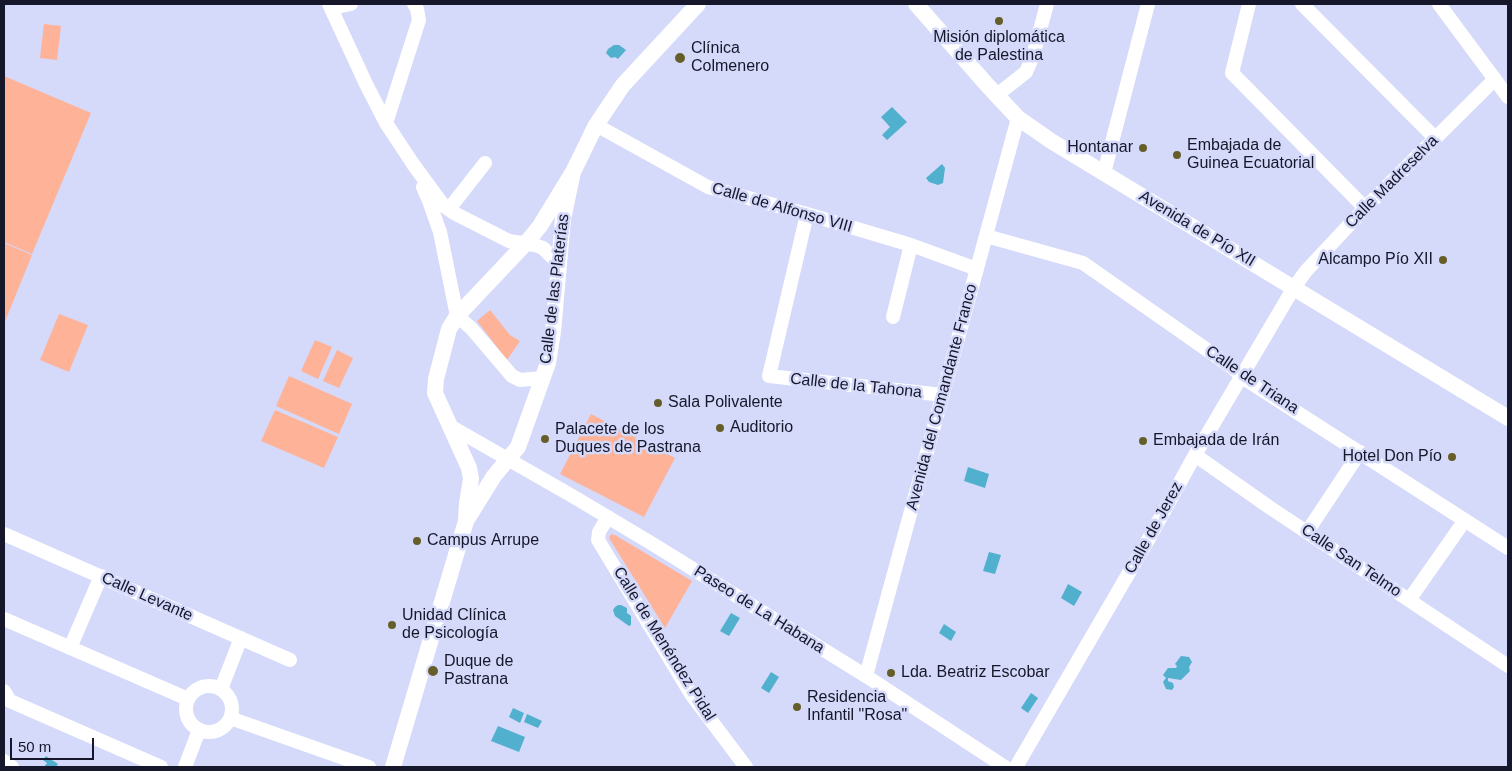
<!DOCTYPE html>
<html>
<head>
<meta charset="utf-8">
<style>
	body { margin:0 }
	#map { position:relative; width:1512px; height:771px; overflow:hidden; background:#d5d9fa; font-family:Helvetica,sans-serif }
	canvas { display:block }
	.frame { position:absolute; inset:0; border:5px solid #16172a; pointer-events:none }
	.scale { position:absolute; left:10px; top:738px; width:84px; height:22px; box-sizing:border-box; border:2px solid #16172a; border-top:0; padding-left:6px; font-size:15px; line-height:18px; white-space:nowrap; color:#16172a; -webkit-text-stroke:4px #d5d9fa; paint-order:stroke }
</style>
</head>
<body>
<div id="map">
<canvas width="1512" height="771"></canvas>
<div class="frame"></div>
<div class="scale">50 m</div>
</div>
<script>
const ctx = document.querySelector('canvas').getContext('2d');
ctx.lineJoin = 'round';
function fillPath(path, color) { ctx.fillStyle = color; ctx.fill(path, 'evenodd'); }
const toPath = rows => new Path2D(rows.map(r => 'M' + r).join(''));
function strokePath(path, color, width, dash) { ctx.strokeStyle = color; ctx.lineWidth = width; ctx.lineCap = dash ? 'butt' : 'round'; ctx.setLineDash(dash || []); ctx.stroke(path); }
function write(font, color, halo, rows, align = 'center') {
  ctx.font = font + ' Helvetica,sans-serif'; ctx.lineWidth = 5; ctx.setLineDash([]); ctx.textBaseline = 'middle'; ctx.strokeStyle = halo; ctx.fillStyle = color; for (const [text, x, y, turn = 0] of rows) {
    ctx.save(); ctx.translate(x, y); ctx.rotate((+turn || 0) * Math.PI / 180); ctx.textAlign = isNaN(turn) ? turn : align; if (halo) ctx.strokeText(text, 0, 0); ctx.fillText(text, 0, 0); ctx.restore();
  }
}
fillPath(toPath([
	[44,24,61,26,57,60,40,58],
	[4,76,91,113,32,254,4,242],
	[4,243,32,255,4,324],
	[490,310,510,335,520,341,507,360,477,321],
	[59,314,88,325,69,372,40,360],
	[315,340,332,347,318,379,301,371],
	[337,350,353,358,339,388,323,381],
	[289,376,352,404,339,434,276,406],
	[275,410,338,437,324,468,261,441],
	[591,414,675,458,644,517,560,474],
	[611,534,615,535,692,581,665,628,609,538]
]), '#feb398');
fillPath(toPath([
	[614,45,619,45,626,50,618,59,615,57,611,58,606,53,608,49],
	[892,107,907,122,887,140,882,135,890,127,881,117],
	[942,164,945,168,943,183,938,185,929,182,926,178],
	[968,467,989,474,985,488,964,481],
	[989,552,1001,555,995,574,983,571],
	[1068,584,1082,592,1074,606,1061,598],
	[618,605,621,605,627,608,627,613,631,616,631,625,629,626,615,616,613,610,615,607],
	[731,613,740,618,729,636,720,631],
	[944,624,956,632,951,641,939,633],
	[1181,656,1189,657,1192,662,1189,667,1190,671,1181,680,1168,678,1168,681,1173,683,1174,687,1172,690,1166,689,1163,682,1166,678,1163,675,1168,668,1176,668,1177,666,1175,664],
	[771,672,779,677,769,693,761,688],
	[1031,693,1038,698,1028,713,1021,708],
	[513,708,524,713,520,723,509,717],
	[527,714,542,721,538,728,524,722],
	[498,726,525,737,519,752,491,741],
	[46,756,58,764,56,767,44,767,47,763,43,760]
]), '#50b0cd');
strokePath(toPath([
	[329,4,366,84,386,123,413,164,443,205,454,213,509,241,535,245,543,248,559,264],
	[1249,4,1232,73,1365,208],
	[1302,4,1435,138],
	[1439,4,1508,97],
	[332,8,351,4],
	[997,95,1026,72,1033,56,1047,4],
	[386,123,419,20,417,9,414,4],
	[596,125,708,187,807,214,911,245,977,269],
	[1104,173,1148,4],
	[423,187,429,201,440,232,457,316,471,328,512,376,520,380,543,378],
	[449,209,485,163],
	[807,214,769,376,943,395],
	[986,236,1083,263,1233,368,1242,377,1508,548],
	[893,317,911,245],
	[450,426,574,497,651,543,866,676,1005,767],
	[1195,455,1269,507,1508,666],
	[608,517,599,532,598,540,691,694,746,767],
	[1307,532,1360,452],
	[4,534,290,660],
	[1409,600,1465,520],
	[4,619,188,699],
	[70,648,101,576],
	[866,676,1018,118],
	'186 709a23 23 0 1 1 46 0a23 23 0 1 1-46 0Z',
	[221,689,241,638],
	[4,691,10,701,161,767],
	[230,718,369,767],
	[4,761,12,767],
	[185,767,199,730],
	[1016,767,1148,540,1195,455,1293,289,1306,271,1365,208,1495,79]
]), '#fff', 14);
strokePath(toPath([
	[916,4,988,86,1018,118,1051,141,1508,418],
	[466,520,467,503,471,479,469,468,435,393,436,379,449,329,457,316,526,243,540,226,573,172,596,125,623,85,698,4],
	[393,767,466,521,494,476,518,447,548,363,553,332,563,219,573,172]
]), '#fff', 16);
for (const [x, y, r, color] of [
	[999,21,5,"#665e2a"],
	[680,58,6,"#665e2a"],
	[1143,148,5,"#665e2a"],
	[1177,155,5,"#665e2a"],
	[1443,260,5,"#665e2a"],
	[658,403,5,"#665e2a"],
	[720,428,5,"#665e2a"],
	[545,439,5,"#665e2a"],
	[1143,441,5,"#665e2a"],
	[1452,457,5,"#665e2a"],
	[417,541,5,"#665e2a"],
	[392,625,5,"#665e2a"],
	[433,671,6,"#665e2a"],
	[891,673,5,"#665e2a"],
	[797,707,5,"#665e2a"]
]) { const dot = new Path2D(); dot.arc(x, y, r, 0, 2 * Math.PI); ctx.fillStyle = color; ctx.fill(dot); strokePath(dot, '#d5d9fa', 2); }
write('16px', '#16172a', '#d5d9fa', [
	["Misión diplomática",999,38,"center"],
	["de Palestina",999,56,"center"],
	["Clínica",691,49],
	["Colmenero",691,67],
	["Embajada de",1187,146],
	["Guinea Ecuatorial",1187,164],
	["Hontanar",1133,148,"right"],
	["Alcampo Pío XII",1433,260,"right"],
	["Sala Polivalente",668,403],
	["Auditorio",730,428],
	["Palacete de los",555,430],
	["Duques de Pastrana",555,448],
	["Embajada de Irán",1153,441],
	["Hotel Don Pío",1442,457,"right"],
	["Campus Arrupe",427,541],
	["Unidad Clínica",402,616],
	["de Psicología",402,634],
	["Duque de",444,662],
	["Pastrana",444,680],
	["Lda. Beatriz Escobar",901,673],
	["Residencia",807,698],
	["Infantil \"Rosa\"",807,716]
], 'left');
write('16px', '#16172a', '#d5d9fa', [
	["Calle Madreselva",1392,182,-45],
	["Calle de Alfonso VIII",782,208,16],
	["Avenida de Pío XII",1197,229,31],
	["Calle de las Platerías",555,289,-83],
	["Calle de Triana",1252,380,34],
	["Calle de la Tahona",856,386,6],
	["Avenida del Comandante Franco",942,397,-75],
	["Calle de Jerez",1154,528,-61],
	["Calle San Telmo",1351,561,34],
	["Calle Levante",147,597,24],
	["Paseo de La Habana",759,610,32],
	["Calle de Menéndez Pidal",664,644,58]
]);
</script>
</body>
</html>
